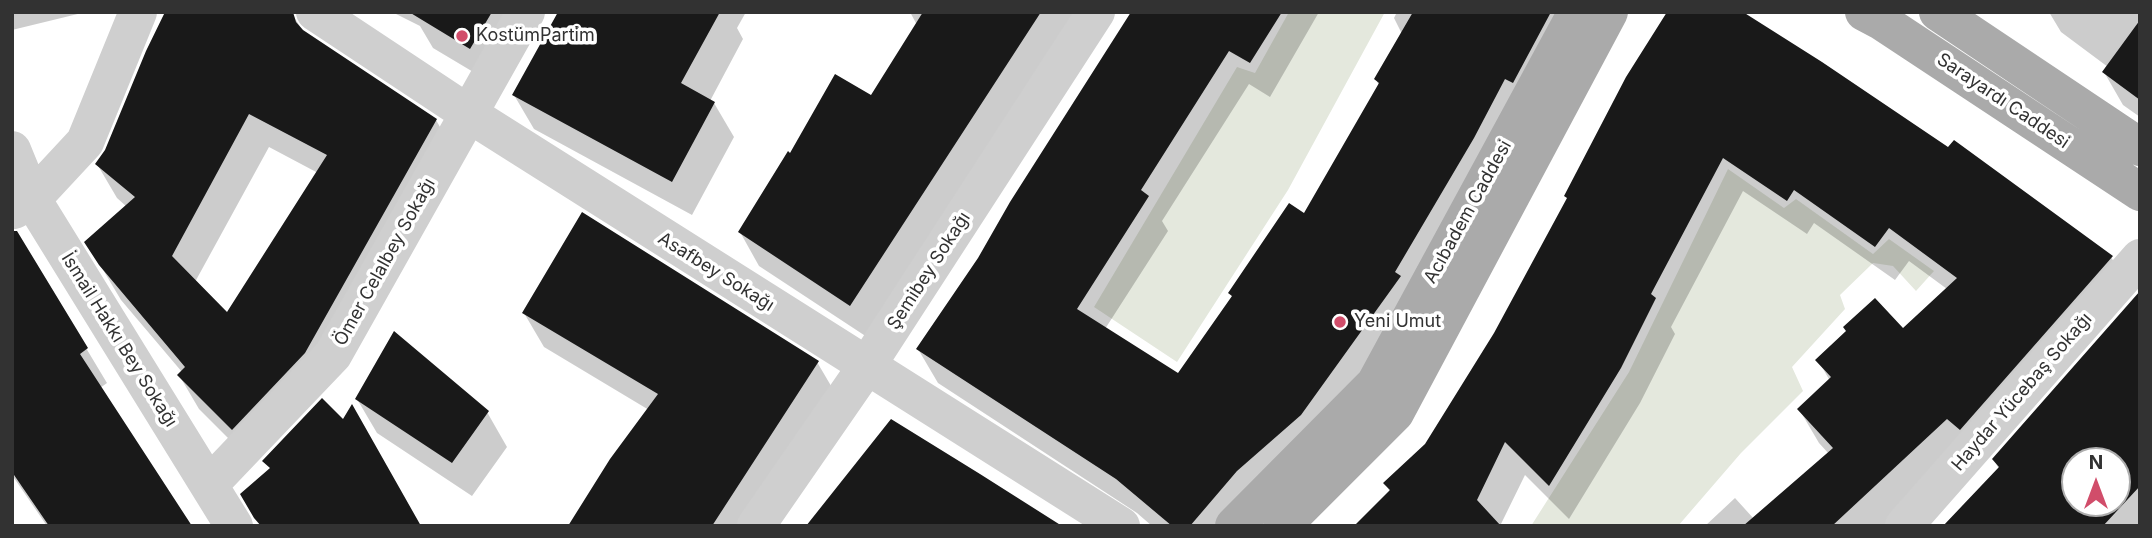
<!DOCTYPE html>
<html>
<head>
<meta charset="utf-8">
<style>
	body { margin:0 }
	#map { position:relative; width:2152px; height:538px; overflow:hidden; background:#fff; font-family:Inter,sans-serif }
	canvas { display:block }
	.frame { position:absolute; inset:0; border:14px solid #323232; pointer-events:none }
	.north { position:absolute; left:2061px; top:447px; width:70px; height:70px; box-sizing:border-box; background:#fff; border:2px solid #adadad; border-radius:50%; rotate:0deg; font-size:19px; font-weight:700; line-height:28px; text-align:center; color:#323232 }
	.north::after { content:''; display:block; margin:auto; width:24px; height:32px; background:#d14d6a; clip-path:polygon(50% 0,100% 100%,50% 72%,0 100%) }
</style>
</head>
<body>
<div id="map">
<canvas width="2152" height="538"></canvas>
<div class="frame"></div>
<div class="north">N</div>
</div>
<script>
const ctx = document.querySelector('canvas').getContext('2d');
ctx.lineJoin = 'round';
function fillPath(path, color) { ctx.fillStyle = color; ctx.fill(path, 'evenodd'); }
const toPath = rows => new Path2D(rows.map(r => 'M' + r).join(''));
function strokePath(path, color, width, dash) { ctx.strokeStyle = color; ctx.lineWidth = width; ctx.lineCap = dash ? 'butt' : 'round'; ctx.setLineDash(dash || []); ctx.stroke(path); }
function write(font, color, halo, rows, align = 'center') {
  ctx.font = font + ' Inter,sans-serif'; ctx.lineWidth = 7; ctx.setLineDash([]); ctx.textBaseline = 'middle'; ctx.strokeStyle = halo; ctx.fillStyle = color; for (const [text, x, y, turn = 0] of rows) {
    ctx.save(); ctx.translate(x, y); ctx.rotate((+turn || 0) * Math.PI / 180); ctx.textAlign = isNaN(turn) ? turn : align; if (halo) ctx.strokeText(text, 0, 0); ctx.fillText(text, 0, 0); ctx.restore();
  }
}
fillPath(toPath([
	[1289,12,1385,12,1288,190,1177,362,1094,307,1237,67,1255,73],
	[1728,169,1784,208,1796,199,1873,254,1889,239,1934,271,1916,291,1893,266,1873,263,1840,295,1845,309,1792,367,1803,391,1741,453,1678,526,1531,526,1629,372]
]), '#e4e8dd');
fillPath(toPath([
	[12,12,86,12,12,30],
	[291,12,304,33,436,120,456,155,252,462,199,409,179,375,182,372,121,300,87,243,127,207,117,198,97,164],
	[269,147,318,173,227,315,195,282],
	[392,12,531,12,490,82,433,48,420,26],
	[560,12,746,12,737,28,743,39,710,101,714,103,734,137,692,215,534,129,514,95],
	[910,12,1079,12,870,339,759,266,740,232,791,156,872,98,917,25],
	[1133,12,1319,12,1270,97,1249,84,1162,221,1168,231,1105,329,1179,376,1233,298,1230,293,1304,215,1379,86,1376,79,1402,34,1394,18,1397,12,1588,12,1415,304,1239,526,1152,526,1137,513,938,383,918,349,979,259],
	[2049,12,2140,12,2140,117,2123,105,2104,72,2108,67,2061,32],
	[1627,78,2111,257,2131,291,1888,526,1705,526,1735,498,1754,519,1829,454,1819,443,1799,409,1830,381,1818,360,1903,330,1947,289,1909,261,1895,280,1814,223,1807,234,1743,191,1671,327,1675,334,1640,403,1569,519,1525,475,1500,526,1390,492,1385,483,1426,445,1495,333,1568,199],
	[12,233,20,238,107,383,100,388,189,526,47,526,12,475],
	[2140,294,2140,526,1946,526,1999,469,1994,460],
	[2075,461,2117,461,2117,503,2075,503],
	[524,313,817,362,837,396,752,526,570,526,649,410,544,347],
	[357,399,487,412,507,447,472,496,377,433]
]), '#0003');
fillPath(toPath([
	[165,12,293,12,296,22,303,30,437,119,305,353,232,430,177,375,185,367,99,265,84,242,135,197,95,164,105,150,146,51],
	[249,114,327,155,227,312,172,256],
	[409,12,492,12,470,49],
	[558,12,720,12,681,83,715,102,672,182,512,95],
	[923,12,1041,12,850,306,738,232,788,151,790,153,835,74,871,95],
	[1131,12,1282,12,1250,63,1229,51,1141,190,1149,196,1077,309,1178,373,1232,296,1228,293,1289,203,1304,213,1379,83,1374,79,1413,12,1551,12,1513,83,1505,79,1474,138,1395,272,1401,276,1301,415,1237,471,1190,526,1172,526,1116,479,916,349,978,258,1010,202],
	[1667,12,1743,12,1822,62,1948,147,1954,140,2113,256,1960,430,1947,419,1832,526,1743,526,1833,448,1797,409,1831,377,1815,360,1846,331,1843,327,1875,298,1903,328,1957,278,1889,228,1875,247,1794,190,1787,201,1723,158,1651,294,1656,298,1621,368,1549,486,1505,442,1477,500,1501,526,1354,526,1390,490,1383,483,1425,444,1494,333,1567,198,1564,196,1626,77],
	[2140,20,2140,100,2102,72],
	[582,212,819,361,712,526,568,526,610,459,658,394,522,313],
	[12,231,17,231,88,348,80,354,192,526,49,526,12,472],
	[2140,291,2140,486,2103,526,1943,526,1999,467,1992,459],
	[2075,461,2117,461,2117,503,2075,503],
	[394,331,489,411,452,463,355,399],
	[322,398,343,419,352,404,421,526,261,526,254,518,240,494,270,468,262,461],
	[891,419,980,474,1062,526,806,526]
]), '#191919');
strokePath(toPath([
	[315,12,469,114,1121,526],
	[12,150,32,199,234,526],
	[14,210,32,199,85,142,138,12],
	[209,485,333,355,526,12],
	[756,526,866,367,1096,12],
	[1904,526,2140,258]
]), '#cfcfcf', 38);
strokePath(toPath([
	[1864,12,1881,21,2140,192],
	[1938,12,2140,147],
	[1234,526,1375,384,1577,12],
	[1282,526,1395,413,1609,12]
]), '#aaa', 38);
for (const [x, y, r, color] of [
	[462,36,7,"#d14d6a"],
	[1340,322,7,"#d14d6a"]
]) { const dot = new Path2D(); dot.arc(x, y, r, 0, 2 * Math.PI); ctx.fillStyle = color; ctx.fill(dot); strokePath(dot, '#fff', 2.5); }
write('18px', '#323232', '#fff', [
	["KostümPartim",476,36],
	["Yeni Umut",1354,322]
], 'left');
write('18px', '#323232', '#fff', [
	["Sarayardı Caddesi",2003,101,34],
	["Acıbadem Caddesi",1468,212,-61],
	["Ömer Celalbey Sokağı",385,262,-61],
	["Şemibey Sokağı",929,271,-57],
	["Asafbey Sokağı",716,272,32],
	["İsmail Hakkı Bey Sokağı",119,340,58],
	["Haydar Yücebaş Sokağı",2022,392,-49]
]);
</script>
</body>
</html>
